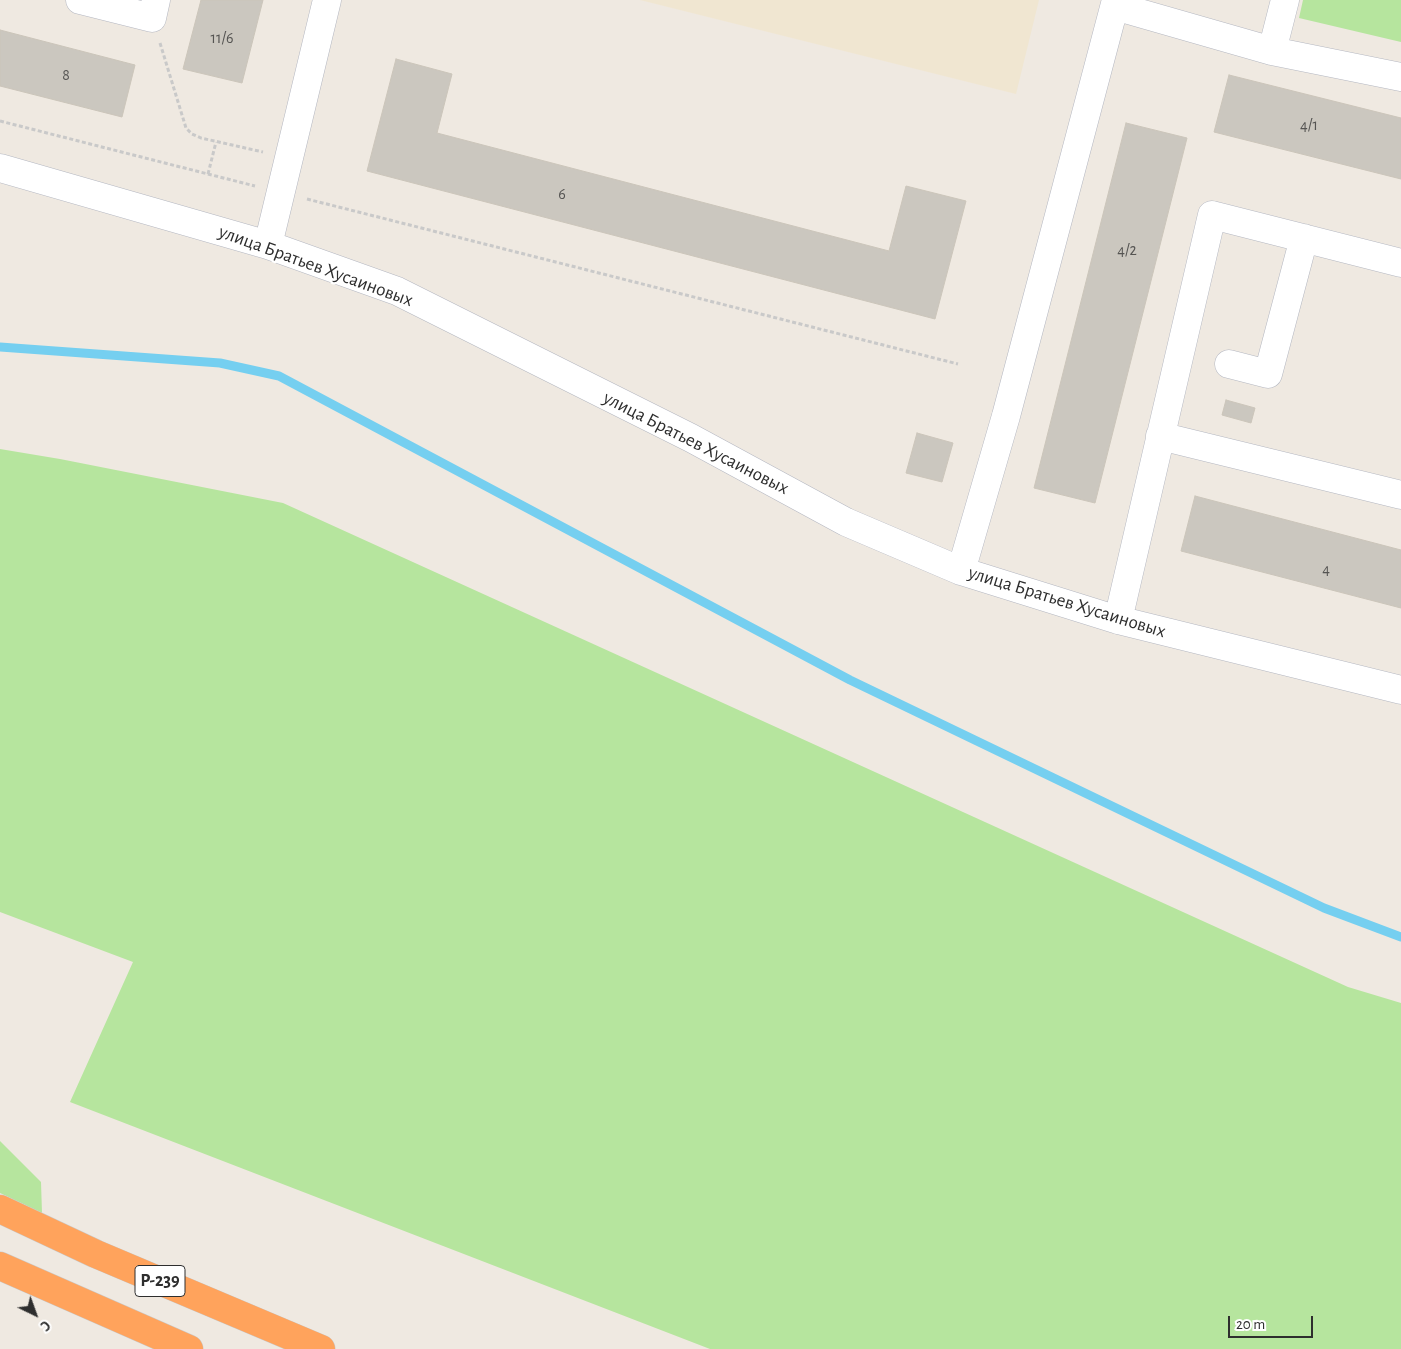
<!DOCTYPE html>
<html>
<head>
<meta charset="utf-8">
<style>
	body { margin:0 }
	#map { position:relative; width:1401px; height:1349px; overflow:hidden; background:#efe9e1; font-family:"Alegreya Sans",sans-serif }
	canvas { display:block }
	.north { position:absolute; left:10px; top:1289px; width:50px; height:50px; -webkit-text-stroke:4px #fff; paint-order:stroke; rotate:138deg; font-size:14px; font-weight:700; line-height:20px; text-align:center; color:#2e2e2e }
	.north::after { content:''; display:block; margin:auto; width:18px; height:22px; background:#2e2e2e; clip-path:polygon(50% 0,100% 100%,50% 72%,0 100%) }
	.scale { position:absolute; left:1228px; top:1316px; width:85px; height:22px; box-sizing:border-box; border:2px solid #2e2e2e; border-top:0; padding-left:6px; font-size:15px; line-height:18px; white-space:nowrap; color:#2e2e2e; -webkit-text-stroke:4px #fff; paint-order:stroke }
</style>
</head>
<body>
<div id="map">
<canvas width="1401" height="1349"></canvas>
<div class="north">С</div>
<div class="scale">20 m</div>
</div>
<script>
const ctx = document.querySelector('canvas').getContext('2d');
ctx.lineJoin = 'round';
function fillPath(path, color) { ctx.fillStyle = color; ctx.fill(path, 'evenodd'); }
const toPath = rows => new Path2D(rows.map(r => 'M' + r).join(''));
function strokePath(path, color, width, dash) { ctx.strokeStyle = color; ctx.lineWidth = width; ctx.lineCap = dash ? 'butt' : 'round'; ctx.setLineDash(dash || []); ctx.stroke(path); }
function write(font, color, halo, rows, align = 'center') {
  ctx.font = font + ' "Alegreya Sans",sans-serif'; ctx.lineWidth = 4.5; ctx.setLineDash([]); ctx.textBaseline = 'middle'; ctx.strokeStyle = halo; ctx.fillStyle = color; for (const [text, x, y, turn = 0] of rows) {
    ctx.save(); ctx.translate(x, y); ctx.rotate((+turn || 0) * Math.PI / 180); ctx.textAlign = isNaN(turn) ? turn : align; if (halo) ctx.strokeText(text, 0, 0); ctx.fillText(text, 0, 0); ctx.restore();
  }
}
fillPath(toPath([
	[640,0,1039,0,1016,94]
]), '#f0e6d1');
fillPath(toPath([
	[1303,0,1401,0,1401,42,1299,18],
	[0,449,60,459,283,503,1348,987,1401,1003,1401,1349,710,1349,70,1102,133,962,0,912],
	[0,1141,41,1182,42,1213,0,1193]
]), '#b6e59e');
strokePath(toPath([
	[0,347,220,363,279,376,850,680,1324,908,1401,937]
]), '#75cff0', 9);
const building = toPath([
	[201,0,263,0,242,83,183,69,201,0],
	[0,30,135,65,122,117,0,86,0,30],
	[396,59,452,74,437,133,889,251,906,186,966,201,935,319,367,171,396,59],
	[1229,75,1401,118,1401,179,1214,132,1229,75],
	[1126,123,1187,138,1095,503,1034,488,1126,123],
	[1226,400,1255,408,1251,423,1222,415,1226,400],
	[917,433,953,443,942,482,906,473,917,433],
	[1195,496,1401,550,1401,608,1181,551,1195,496]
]);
fillPath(building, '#cbc7bf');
strokePath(building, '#cbc5ba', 1);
const minor = toPath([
	[80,0,152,18,156,0],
	[1115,6,1272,51,1401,77],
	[1272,51,1285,0],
	[0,168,268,245,397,291,691,438,846,522,961,571,1118,620,1401,690],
	[268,245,327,0],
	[1229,364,1268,374,1304,238],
	[1160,436,1401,495],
	[961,571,1006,416,1116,0],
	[1118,620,1212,215,1401,263]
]);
const highway = toPath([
	[0,1209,96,1254,321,1349],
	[0,1266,189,1349]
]);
strokePath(minor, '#b4b7c1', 29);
strokePath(highway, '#c9c9c9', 29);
strokePath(toPath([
	[160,43,186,128,192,134,201,138,263,152],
	[0,121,255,186],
	[208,174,216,142],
	[307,199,958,364]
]), '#c9c9c9', 3, [4, 2.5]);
strokePath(minor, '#fff', 28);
strokePath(highway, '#ffa35c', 28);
write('16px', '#555452', null, [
	["11/6",222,38],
	["8",66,75],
	["4/1",1309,125],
	["6",562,194],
	["4/2",1127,250],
	["4",1326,569]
]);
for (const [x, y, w] of [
	[160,1281,50]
]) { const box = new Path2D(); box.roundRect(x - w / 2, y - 15.5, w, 31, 4); ctx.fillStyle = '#fff'; ctx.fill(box); strokePath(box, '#2e2e2e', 1); }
write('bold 18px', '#2e2e2e', null, [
	["Р-239",160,1281]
]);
write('19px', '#2e2e2e', '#fff', [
	["улица Братьев Хусаиновых",316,266,20],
	["улица Братьев Хусаиновых",696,443,27],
	["улица Братьев Хусаиновых",1067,602,17]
]);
</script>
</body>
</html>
